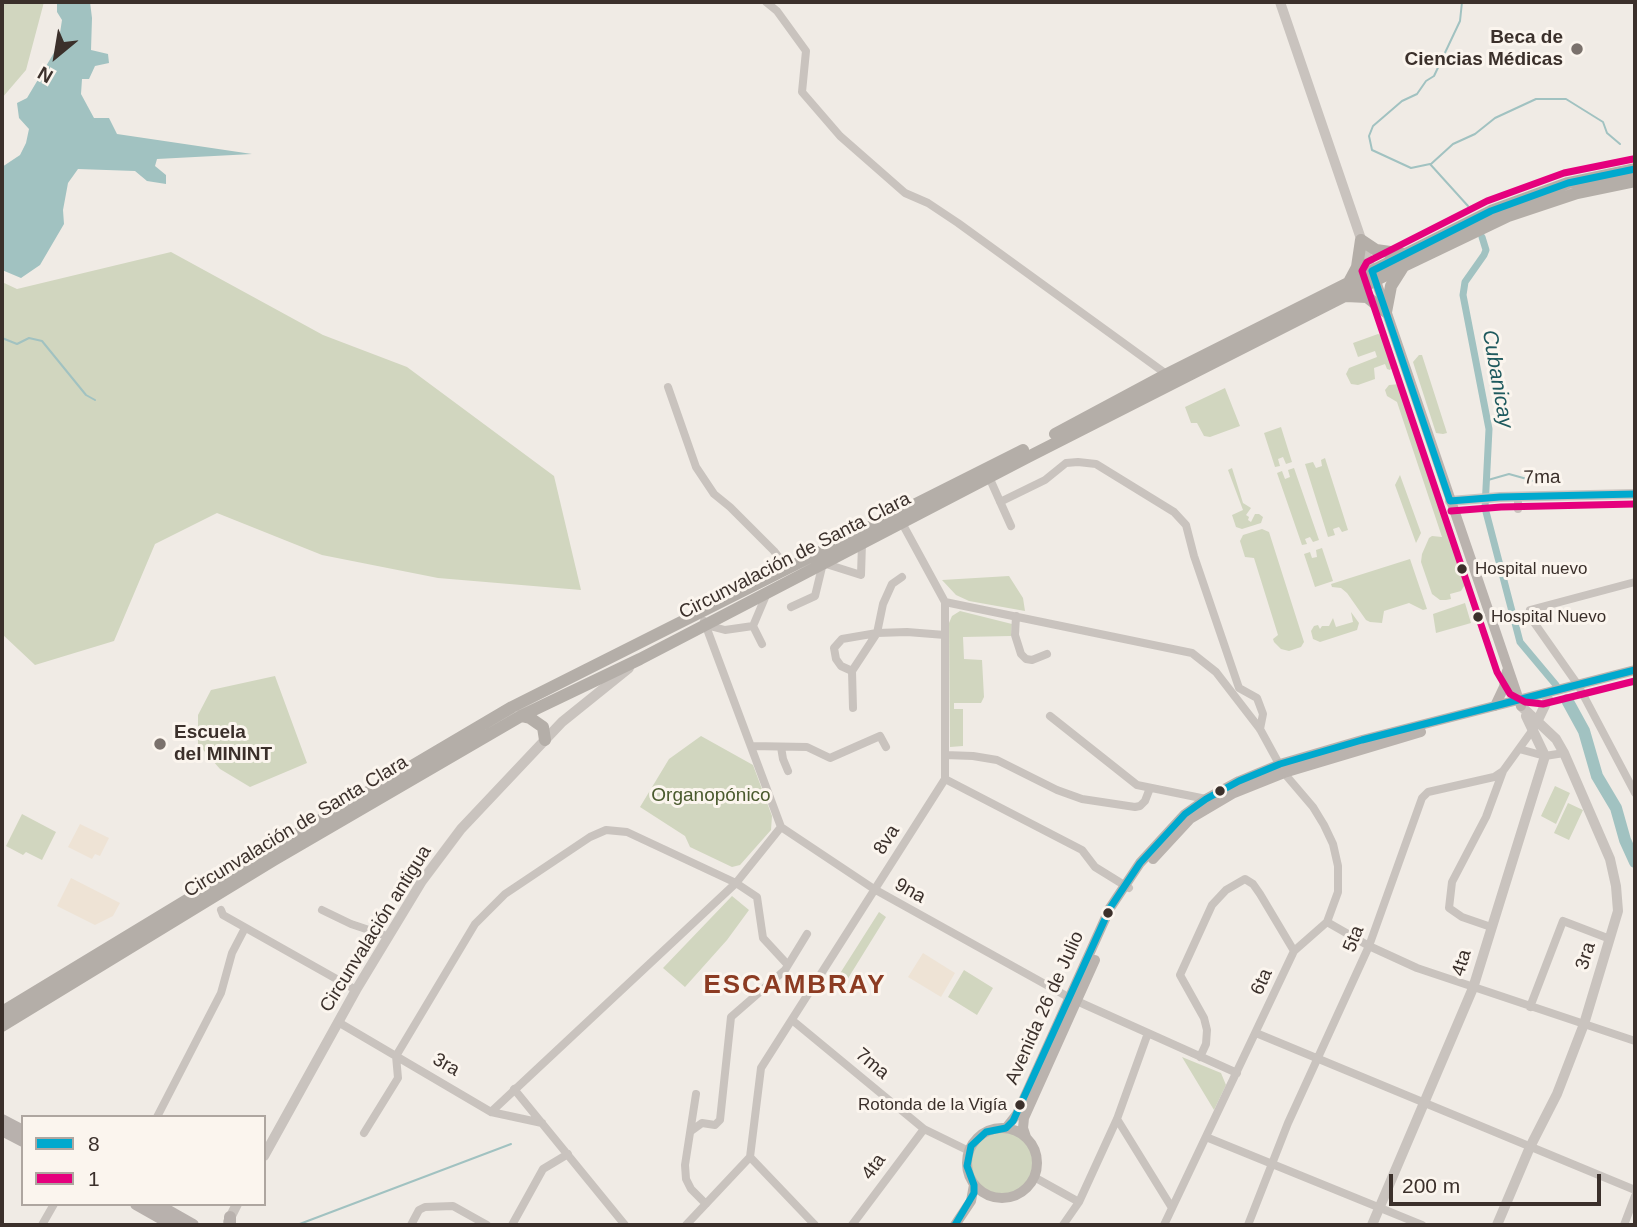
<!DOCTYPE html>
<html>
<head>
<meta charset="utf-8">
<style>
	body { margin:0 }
	#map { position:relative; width:1637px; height:1227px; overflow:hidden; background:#f0ebe5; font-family:Helvetica,sans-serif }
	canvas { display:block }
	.frame { position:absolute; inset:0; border:4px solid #3b302b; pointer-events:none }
	.legend { position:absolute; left:21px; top:1115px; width:245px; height:91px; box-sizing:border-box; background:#fbf5ee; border:2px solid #aea6a0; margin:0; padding:9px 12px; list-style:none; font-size:21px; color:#3b302b }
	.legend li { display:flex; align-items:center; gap:14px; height:35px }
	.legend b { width:35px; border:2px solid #aea6a0 }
	.north { position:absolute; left:21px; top:21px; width:70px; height:70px; -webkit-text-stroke:5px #fbf5ee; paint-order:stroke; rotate:210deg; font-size:19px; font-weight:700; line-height:28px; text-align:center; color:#3b302b }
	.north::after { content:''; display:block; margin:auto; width:24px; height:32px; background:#3b302b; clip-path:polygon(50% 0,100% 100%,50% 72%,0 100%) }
	.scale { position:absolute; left:1389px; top:1174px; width:212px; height:32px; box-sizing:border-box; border:4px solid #3b302b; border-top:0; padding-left:9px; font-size:21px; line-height:24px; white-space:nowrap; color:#3b302b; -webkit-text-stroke:5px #fbf5ee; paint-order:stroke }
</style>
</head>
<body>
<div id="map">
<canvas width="1637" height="1227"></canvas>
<div class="frame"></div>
<ul class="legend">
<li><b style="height:9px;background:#00a9ce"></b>8</li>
<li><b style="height:9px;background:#e5007d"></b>1</li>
</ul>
<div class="north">N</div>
<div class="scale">200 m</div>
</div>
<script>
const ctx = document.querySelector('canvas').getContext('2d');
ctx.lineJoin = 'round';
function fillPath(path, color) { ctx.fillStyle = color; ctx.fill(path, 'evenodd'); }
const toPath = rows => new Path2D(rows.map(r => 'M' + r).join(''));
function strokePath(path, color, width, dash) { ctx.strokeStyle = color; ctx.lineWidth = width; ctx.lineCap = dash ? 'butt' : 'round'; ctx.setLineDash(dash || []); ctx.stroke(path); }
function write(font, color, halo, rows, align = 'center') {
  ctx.font = font + ' Helvetica,sans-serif'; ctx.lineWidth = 6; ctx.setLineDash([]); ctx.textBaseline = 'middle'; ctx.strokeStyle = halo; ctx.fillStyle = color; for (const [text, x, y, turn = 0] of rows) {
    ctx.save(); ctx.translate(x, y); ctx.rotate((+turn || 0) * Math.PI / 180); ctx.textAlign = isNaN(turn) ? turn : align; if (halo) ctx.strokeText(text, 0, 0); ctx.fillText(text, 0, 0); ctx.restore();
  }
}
fillPath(toPath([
	[2,2,44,2,26,70,2,98],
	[171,252,323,335,407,367,554,476,581,590,438,578,322,555,217,513,155,544,114,641,35,665,2,634,2,282,17,289],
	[1378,334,1383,336,1393,365,1390,370,1387,369,1385,364,1374,368,1375,379,1358,385,1351,384,1346,374,1349,368,1377,357,1375,351,1358,357,1353,343],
	[1419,355,1422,355,1447,433,1443,434,1436,433,1413,362],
	[1400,384,1468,580,1461,591,1450,594,1451,599,1446,600,1440,600,1432,594,1421,562,1422,554,1429,538,1432,536,1442,537,1397,402,1387,396,1385,390,1389,385],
	[1225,388,1240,426,1210,437,1204,436,1197,423,1191,423,1185,407],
	[1281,427,1292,462,1286,464,1283,457,1278,459,1280,466,1275,467,1264,433],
	[1325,458,1348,530,1342,532,1339,527,1333,529,1335,535,1328,537,1305,464,1313,462,1316,468,1322,466,1321,460],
	[1232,468,1243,503,1251,508,1246,515,1249,517,1248,520,1251,522,1255,514,1259,514,1263,517,1261,523,1242,529,1236,527,1232,515,1243,510,1228,470],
	[1294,468,1319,540,1313,542,1310,537,1305,539,1307,544,1302,545,1277,473,1282,471,1285,479,1290,477,1288,470],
	[1400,475,1421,533,1416,543,1395,485],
	[1262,529,1269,532,1304,642,1301,647,1289,651,1281,649,1274,642,1273,639,1278,635,1254,558,1245,557,1240,541,1243,535],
	[1322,548,1333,581,1315,587,1304,554,1310,552,1312,558,1317,557,1316,550],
	[1410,559,1427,609,1423,610,1409,603,1384,611,1382,623,1370,622,1366,620,1347,593,1341,588,1332,587,1331,584],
	[1009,576,1023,598,1025,611,969,601,956,595,942,580],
	[1465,603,1471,623,1436,633,1433,614],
	[960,611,1012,624,1011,636,963,637,964,659,982,660,984,697,981,703,954,703,954,709,963,709,963,746,950,747,949,623,952,616],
	[1351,612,1359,623,1357,630,1320,642,1313,639,1311,631,1314,626,1318,625,1320,629,1322,626,1329,626,1333,618,1336,627,1353,622],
	[275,676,307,763,250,787,220,769,198,744,198,715,211,690],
	[701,736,753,765,772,816,771,830,740,865,732,867,690,847,685,836,640,807,669,759],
	[1555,786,1570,793,1556,824,1541,816],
	[1568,803,1583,810,1569,840,1554,833],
	[22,814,56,832,42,860,26,852,23,855,6,846],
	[732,896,749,910,727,940,685,987,663,968],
	[879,912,886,917,847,980,839,975],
	[964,970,993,988,977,1015,948,997],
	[1182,1057,1221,1073,1226,1085,1214,1110],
	'969 1163a32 32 0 1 1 64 0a32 32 0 1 1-64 0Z'
]), '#d1d6bf');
fillPath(toPath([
	[80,824,109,838,100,856,95,854,92,859,68,847],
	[71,878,120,903,113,916,95,925,57,906],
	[923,953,955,973,941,997,908,977]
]), '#eee3d5');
fillPath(toPath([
	[57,2,90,2,92,18,91,50,108,54,109,63,95,66,89,79,82,79,81,94,94,118,109,118,117,134,252,154,157,159,155,166,166,175,166,184,147,181,135,171,78,169,68,183,63,210,64,224,40,265,21,278,2,270,2,167,20,155,26,143,29,129,19,118,17,103,27,98,58,46,62,20,57,12]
]), '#a1c2c1');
strokePath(toPath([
	[1462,2,1460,21,1434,76,1426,81,1417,94,1402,101,1373,126,1369,136,1372,150,1411,168,1430,164,1468,206],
	[1431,164,1453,144,1475,134,1495,118,1536,99,1566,99,1603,122,1607,133,1620,144],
	[2,338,17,344,29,338,42,341,86,395,95,400],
	[1488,480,1509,474,1534,481],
	[297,1225,511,1144]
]), '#a1c2c1', 2);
strokePath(toPath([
	[1482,237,1486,250,1484,255,1465,282,1463,295,1489,429,1485,508,1520,642,1556,685]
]), '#a1c2c1', 7);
strokePath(toPath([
	[1567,700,1584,731,1597,776,1616,808,1625,840,1635,862]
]), '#a1c2c1', 12);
strokePath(toPath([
	[766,2,777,11,806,51,802,92,840,136,905,193,928,203,958,223,1169,376],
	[668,387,696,467,714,494,730,507,774,551,787,568],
	[989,477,1011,526],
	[1518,496,1518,509],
	[1000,502,1045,480,1066,463,1078,462,1096,464,1174,512,1186,525,1194,556,1239,688,1257,698,1263,714,1260,729],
	[1635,582,1530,610,1533,621,1578,685,1635,793],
	[945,602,1192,653,1216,672,1260,729,1284,773,1313,807,1324,825,1333,844,1338,866,1338,892,1327,922,1294,951,1164,1225],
	[791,607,815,596,823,563,861,575,862,543],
	[1016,616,1015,635,1021,654,1026,659,1032,660,1047,654],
	[704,621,781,827,874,889,1070,998,1237,1073],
	[706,625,725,630,753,626,767,593],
	[753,626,762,644],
	[852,671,841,666,836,659,834,648,842,639,877,633,907,632,945,635],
	[853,708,852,671,877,633,883,604,892,584,902,577],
	[1050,716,1137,785,1206,799],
	[751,746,807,747,830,758,880,736,886,747],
	[781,747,783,759,788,771],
	[1519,749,1545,756,1564,753],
	[945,755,973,756,997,760,1057,790,1082,799,1135,807,1140,806,1145,801,1150,788],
	[945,779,1082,850,1095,867,1129,888],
	[221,910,223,915,356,990],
	[322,910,351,924,387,936],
	[1327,922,1369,946,1417,968,1635,1041],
	[1491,927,1462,917,1449,908,1452,882,1486,817,1503,771],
	[1530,1007,1563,921,1610,939],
	[792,1020,924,1129,969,1151],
	[338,1022,491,1112,542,1123],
	[1256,1033,1635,1190],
	[1200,1057,1206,1044,1207,1030,1204,1018,1180,975,1212,905,1226,890,1245,879,1253,884,1260,894,1294,951],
	[514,1089,625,1225],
	[696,1094,685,1165,686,1179,691,1189,706,1204],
	[491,1112,736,883,781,827],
	[157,1117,221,993,232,953,245,928],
	[1117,1119,1172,1208],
	[691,1131,702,1123,715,1125,720,1120,731,1017,785,970,807,934],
	[364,1133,398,1078,396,1056,475,924,505,894,590,837,606,830,627,832,736,883,757,897,763,938,787,964],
	[1206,1137,1422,1225],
	[750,1157,761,1068,945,779,945,602,902,523],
	[750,1157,815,1225],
	[1034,1177,1079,1202],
	[42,1225,54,1204],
	[411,1225,419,1210,425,1207,453,1206,487,1225],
	[512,1225,543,1169,568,1154],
	[686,1225,750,1157],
	[852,1225,924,1129],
	[1063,1225,1079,1202,1117,1119,1148,1033],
	[1248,1225,1288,1123,1369,946,1422,798,1428,792,1494,777,1503,771,1534,728],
	[1624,1225,1635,1196]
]), '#c9c3be', 8);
strokePath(toPath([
	[1280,2,1372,271],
	[1450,501,1500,497,1635,494],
	[1537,722,1548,699],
	[264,1156,356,990,422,881,461,829,562,722,629,668],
	[228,1222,237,1204],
	[1372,1225,1473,988,1545,756,1526,716],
	[1497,1225,1530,1147,1557,1094,1584,1024,1618,911,1616,886,1610,859,1564,753,1556,739,1521,706]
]), '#c9c3be', 10);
strokePath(toPath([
	[1374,275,1521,706],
	[1495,706,1504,687,1507,671],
	[1153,859,1190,819,1234,793,1284,773,1421,732],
	'967 1163a35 35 0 1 1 70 0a35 35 0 1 1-70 0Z',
	[1006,1128,1017,1114,1110,908,1140,863,1185,814,1206,799,1239,781,1280,764,1362,740,1635,670],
	[1026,1137,1023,1128,1024,1118,1095,960],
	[955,1225,971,1201,974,1185]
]), '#bab3ae', 10);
strokePath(toPath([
	[2,1120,23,1131],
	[2,1130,23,1141],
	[136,1204,173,1225],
	[156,1204,193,1225],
	[230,1225,230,1217]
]), '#b8b1ad', 12);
strokePath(toPath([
	[1349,282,1357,267,1361,240,1376,250,1404,254],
	[1346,296,1367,297,1386,312],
	[1386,312,1391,286,1403,267],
	[1055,434,1167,374,1491,211,1568,183,1635,169],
	[521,716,530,718,543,727,545,740],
	[2,1012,263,854,512,707,1023,450],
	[2,1026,274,860,521,716,640,659,1028,457,1404,266,1508,216,1577,193,1635,181]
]), '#b4aea8', 12);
strokePath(toPath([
	[1635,169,1568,183,1491,211,1372,271,1450,501,1500,497,1635,494],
	[955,1225,974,1193,974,1185,967,1166,971,1146,986,1132,1006,1128,1013,1121,1110,908,1140,863,1185,814,1206,799,1239,781,1280,764,1362,740,1635,670]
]), '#00a9ce', 7);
strokePath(toPath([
	[1633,159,1564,173,1487,201,1367,262,1362,271,1497,672,1510,694,1525,702,1543,704,1635,681],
	[1451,511,1501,507,1635,504]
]), '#e5007d', 7);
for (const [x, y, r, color] of [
	[1577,49,7,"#7a716c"],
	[1462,569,6,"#3b302b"],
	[1478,617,6,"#3b302b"],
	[160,744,7,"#7a716c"],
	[1220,791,6,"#3b302b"],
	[1108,913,6,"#3b302b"],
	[1020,1105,6,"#3b302b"]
]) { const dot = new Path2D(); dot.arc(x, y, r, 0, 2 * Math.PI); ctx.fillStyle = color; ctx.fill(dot); strokePath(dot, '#fbf5ee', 2.5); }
write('17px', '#3b302b', '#fbf5ee', [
	["Hospital nuevo",1475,569],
	["Hospital Nuevo",1491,617],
	["Rotonda de la Vigía",1007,1105,"right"]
], 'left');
write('bold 19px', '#3b302b', '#fbf5ee', [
	["Beca de",1563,38],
	["Ciencias Médicas",1563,60],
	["Escuela",174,733,"left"],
	["del MININT",174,755,"left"]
], 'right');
write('19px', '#3b302b', '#fbf5ee', [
	["7ma",1542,478,-1],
	["Circunvalación de Santa Clara",795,556,-27],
	["Circunvalación de Santa Clara",296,827,-31],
	["8va",887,840,-57],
	["9na",910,891,29],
	["Circunvalación antigua",376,929,-58],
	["5ta",1354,939,-68],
	["3ra",1586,956,-73],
	["4ta",1462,963,-73],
	["6ta",1262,982,-65],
	["Avenida 26 de Julio",1045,1008,-66],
	["7ma",872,1064,40],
	["3ra",446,1065,30],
	["4ta",874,1167,-54]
]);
write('19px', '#4a5a2e', '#fbf5ee', [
	["Organopónico",711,796]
]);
write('italic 21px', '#1f5a5e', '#fbf5ee', [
	["Cubanicay",1497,379,80]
]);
ctx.letterSpacing = '2px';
write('bold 26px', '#8c3b22', '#fbf5ee', [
	["ESCAMBRAY",795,986]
]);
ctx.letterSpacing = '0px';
</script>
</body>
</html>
